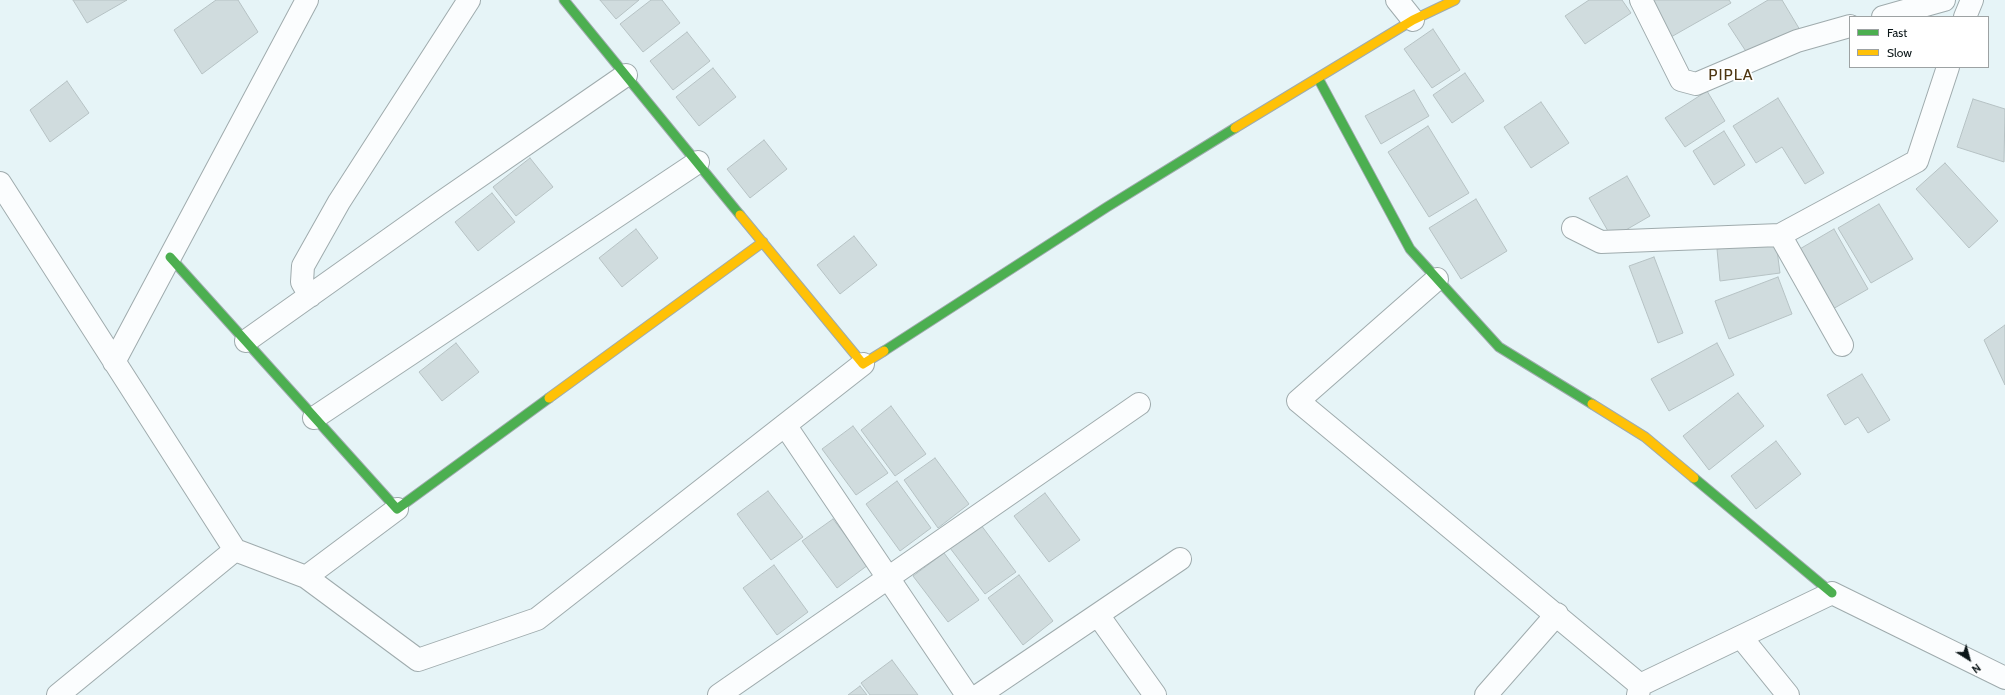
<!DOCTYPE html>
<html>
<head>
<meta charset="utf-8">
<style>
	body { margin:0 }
	#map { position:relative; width:2005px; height:695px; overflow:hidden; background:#e6f4f7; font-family:Cabin,sans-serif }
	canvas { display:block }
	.legend { position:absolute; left:1849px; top:16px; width:140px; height:52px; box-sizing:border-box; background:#fff; border:1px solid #9da2a3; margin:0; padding:5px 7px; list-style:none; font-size:12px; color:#0b1618 }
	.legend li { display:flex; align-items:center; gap:8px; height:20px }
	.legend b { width:20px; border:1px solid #9da2a3 }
	.north { position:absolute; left:1949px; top:639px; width:40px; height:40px; -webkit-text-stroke:3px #fff; paint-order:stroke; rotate:143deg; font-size:11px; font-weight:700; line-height:16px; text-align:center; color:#0b1618 }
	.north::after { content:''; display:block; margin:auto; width:14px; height:18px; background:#0b1618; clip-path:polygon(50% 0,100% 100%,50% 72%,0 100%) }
</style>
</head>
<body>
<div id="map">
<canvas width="2005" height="695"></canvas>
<ul class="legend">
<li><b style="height:5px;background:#4caf50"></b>Fast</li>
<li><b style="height:5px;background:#ffc107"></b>Slow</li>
</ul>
<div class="north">N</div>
</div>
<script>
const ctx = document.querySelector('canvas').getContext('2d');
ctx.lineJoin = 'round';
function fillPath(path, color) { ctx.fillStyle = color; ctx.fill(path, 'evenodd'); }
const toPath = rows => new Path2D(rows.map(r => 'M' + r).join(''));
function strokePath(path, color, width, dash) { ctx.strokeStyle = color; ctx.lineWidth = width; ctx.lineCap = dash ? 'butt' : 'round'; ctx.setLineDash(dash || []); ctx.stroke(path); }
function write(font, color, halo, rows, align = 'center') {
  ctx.font = font + ' Cabin,sans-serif'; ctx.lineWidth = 3.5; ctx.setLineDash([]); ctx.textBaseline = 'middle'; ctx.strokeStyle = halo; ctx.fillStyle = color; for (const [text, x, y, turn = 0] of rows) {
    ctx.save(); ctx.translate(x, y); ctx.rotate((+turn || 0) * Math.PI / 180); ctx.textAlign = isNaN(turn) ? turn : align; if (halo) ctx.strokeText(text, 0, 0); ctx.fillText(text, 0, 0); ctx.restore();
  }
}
const building = toPath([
	[73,0,127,0,87,23,73,0],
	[216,0,238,0,258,32,202,74,174,30,216,0],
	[600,0,639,0,616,19,600,0],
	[651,0,662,0,680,23,643,52,620,24,651,0],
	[1589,0,1622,0,1631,13,1585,44,1565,16,1589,0],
	[1652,0,1729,0,1731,3,1671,37,1652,0],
	[1768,0,1782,0,1800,30,1749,56,1728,24,1768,0],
	[1433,29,1460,70,1432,88,1404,49,1433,29],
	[687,32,710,61,673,90,650,61,687,32],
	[713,68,736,97,699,126,676,97,713,68],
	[1465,73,1484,101,1452,123,1433,95,1465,73],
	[67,81,89,113,50,142,30,110,67,81],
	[1414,90,1429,116,1381,144,1365,116,1414,90],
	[1707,91,1725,121,1685,147,1665,118,1707,91],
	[1778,98,1824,173,1805,184,1782,147,1756,163,1733,126,1778,98],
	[1973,99,2005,109,2004,162,1957,147,1973,99],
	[1541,102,1569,143,1531,168,1504,127,1541,102],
	[1428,126,1469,193,1429,217,1388,152,1428,126],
	[1724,131,1745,165,1714,185,1693,151,1724,131],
	[764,140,787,169,750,198,727,169,764,140],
	[530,158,553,187,516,216,493,187,530,158],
	[1945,163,1998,221,1969,248,1916,189,1945,163],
	[1627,176,1650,216,1612,238,1589,198,1627,176],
	[492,193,515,222,478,251,455,222,492,193],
	[1476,199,1507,251,1461,279,1429,228,1476,199],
	[1879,204,1913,259,1871,283,1838,228,1879,204],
	[636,229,658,258,622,287,599,258,636,229],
	[1834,229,1868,289,1831,310,1798,250,1834,229],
	[854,236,877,265,840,294,817,265,854,236],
	[1776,242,1780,273,1720,281,1717,249,1776,242],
	[1654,257,1683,333,1658,343,1629,266,1654,257],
	[1778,277,1792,314,1729,339,1715,301,1778,277],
	[2005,325,2005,385,1984,340,2005,325],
	[456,343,479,372,442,401,419,372,456,343],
	[1717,343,1734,375,1669,411,1651,379,1717,343],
	[1862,374,1890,420,1868,433,1858,417,1845,425,1827,395,1862,374],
	[1738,393,1764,426,1709,470,1683,436,1738,393],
	[891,406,926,454,895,476,861,430,891,406],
	[853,426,888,473,856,495,822,449,853,426],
	[1776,441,1801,474,1756,509,1731,476,1776,441],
	[935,458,969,504,938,528,904,480,935,458],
	[897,481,931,528,900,551,866,504,897,481],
	[768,491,803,537,771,560,737,514,768,491],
	[1045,493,1080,540,1049,562,1014,516,1045,493],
	[833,519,868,565,837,588,802,541,833,519],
	[981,525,1016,572,985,594,950,548,981,525],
	[944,553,979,600,948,622,913,576,944,553],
	[774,565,808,612,777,635,743,588,774,565],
	[1019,575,1053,621,1023,645,988,598,1019,575],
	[892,660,918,695,870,695,861,683,892,660],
	[860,686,867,695,848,695,860,686]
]);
fillPath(building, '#d0dcde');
strokePath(building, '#b6c2c4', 1);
const street = toPath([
	[1397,0,1413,20],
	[1641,0,1681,80,1696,84,1797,41,1850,26],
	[1883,17,1944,0],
	[1965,17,1972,0],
	[0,183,235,550,58,695],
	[1573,228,1601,242,1780,235],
	[1437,279,1298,401,1640,685],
	[310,296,302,282,303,266,339,202,469,0],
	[246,341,439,204,626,75],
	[1842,345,1780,235,1917,161,1948,67],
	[114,362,307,0],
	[314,418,698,162],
	[785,425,967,695],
	[235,550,306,577,397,509],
	[306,577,418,660,537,619,863,364],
	[1098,615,1155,695],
	[1741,637,1788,695],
	[719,695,1139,404],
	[979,695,1180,559],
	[1486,695,1557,614],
	[1638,695,1640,685,1832,593,2005,678]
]);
const fast = toPath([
	[564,0,740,215],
	[1318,78,1410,249,1499,347,1592,404],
	[170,257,397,509,549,398],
	[884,351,1107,207,1235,128],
	[1694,478,1832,593]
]);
const slow = toPath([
	[1235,128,1413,20,1455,0],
	[740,215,863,364,884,351],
	[549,398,763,242],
	[1592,404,1645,437,1694,478]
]);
strokePath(street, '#9fabad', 24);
strokePath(fast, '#9fabad', 11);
strokePath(slow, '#9fabad', 11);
strokePath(street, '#fbfdfe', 22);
strokePath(fast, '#4caf50', 9);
strokePath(slow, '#ffc107', 9);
ctx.letterSpacing = '1px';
write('16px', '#4d3612', '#fff', [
	["PIPLA",1731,75]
]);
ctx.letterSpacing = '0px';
</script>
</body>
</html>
